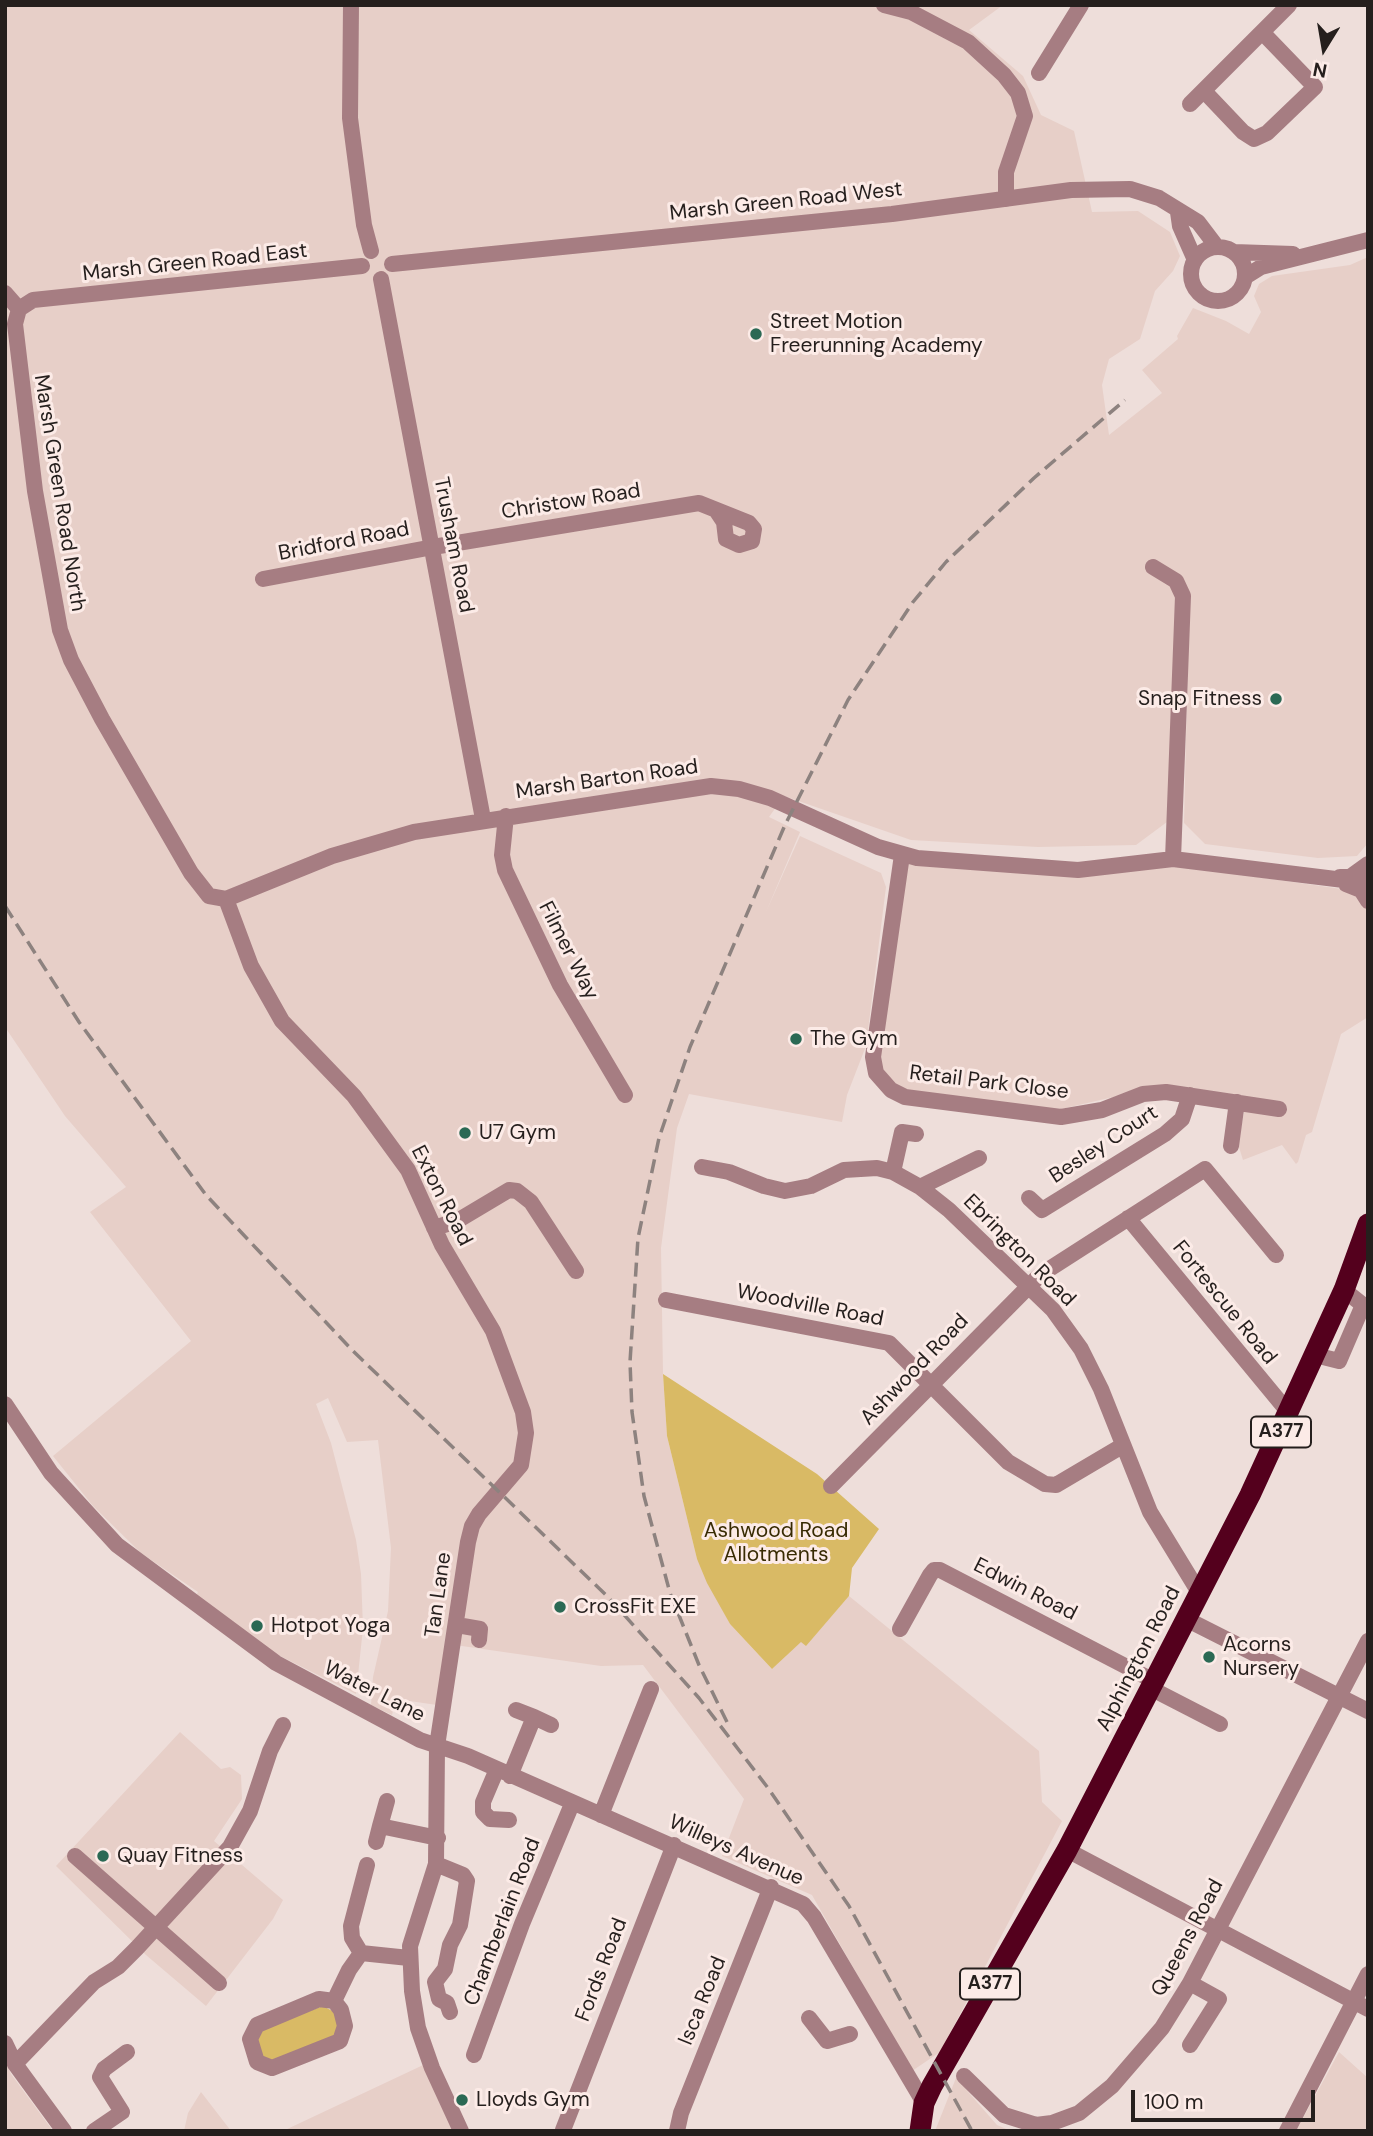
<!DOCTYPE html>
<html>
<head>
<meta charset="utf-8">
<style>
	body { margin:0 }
	#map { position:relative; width:1373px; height:2136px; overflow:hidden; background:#eededa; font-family:"DM Sans",sans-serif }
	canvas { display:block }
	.frame { position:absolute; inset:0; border:7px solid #251f1d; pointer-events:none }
	.north { position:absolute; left:1289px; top:14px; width:70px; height:70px; -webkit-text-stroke:5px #fcebe7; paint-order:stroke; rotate:191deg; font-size:19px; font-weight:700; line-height:28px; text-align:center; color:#251f1d }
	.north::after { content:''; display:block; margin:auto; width:24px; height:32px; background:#251f1d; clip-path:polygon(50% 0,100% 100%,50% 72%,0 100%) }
	.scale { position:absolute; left:1131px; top:2090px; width:184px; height:32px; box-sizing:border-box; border:4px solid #251f1d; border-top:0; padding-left:9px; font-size:21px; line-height:24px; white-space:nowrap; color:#251f1d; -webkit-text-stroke:5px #fcebe7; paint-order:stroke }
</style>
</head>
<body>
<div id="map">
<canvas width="1373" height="2136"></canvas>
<div class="frame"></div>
<div class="north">N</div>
<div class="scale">100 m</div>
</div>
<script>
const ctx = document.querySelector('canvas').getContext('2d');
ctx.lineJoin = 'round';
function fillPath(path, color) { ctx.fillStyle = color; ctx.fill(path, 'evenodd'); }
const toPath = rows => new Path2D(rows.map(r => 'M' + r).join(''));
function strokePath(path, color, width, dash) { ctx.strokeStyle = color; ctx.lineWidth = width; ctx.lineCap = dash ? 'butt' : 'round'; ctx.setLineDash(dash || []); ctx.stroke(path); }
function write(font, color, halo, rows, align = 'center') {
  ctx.font = font + ' "DM Sans",sans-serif'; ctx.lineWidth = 6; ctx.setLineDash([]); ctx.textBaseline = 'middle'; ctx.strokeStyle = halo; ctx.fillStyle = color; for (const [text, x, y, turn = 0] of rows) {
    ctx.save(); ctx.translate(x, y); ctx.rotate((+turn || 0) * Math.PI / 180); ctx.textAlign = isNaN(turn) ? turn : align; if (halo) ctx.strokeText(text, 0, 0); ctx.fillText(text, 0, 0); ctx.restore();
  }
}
fillPath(toPath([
	[5,5,1003,5,969,30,1023,76,1041,115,1074,131,1092,212,1138,211,1170,232,1180,256,1173,271,1155,291,1140,339,1109,359,1102,385,1109,435,1162,393,1142,370,1178,339,1177,336,1193,308,1226,321,1249,334,1261,312,1254,296,1259,284,1272,276,1350,265,1368,257,1368,843,1357,856,1318,858,1205,844,1184,823,1188,656,1167,822,1136,845,1038,847,911,840,784,796,769,817,800,832,766,912,800,836,881,873,886,887,866,1046,847,1095,842,1122,689,1094,677,1128,661,1248,663,1374,667,1436,697,1559,730,1624,772,1669,801,1641,806,1645,849,1596,1039,1751,1042,1802,1062,1821,940,2052,912,2071,812,1895,722,1856,744,1799,643,1665,601,1666,448,1644,437,1705,396,1699,392,1715,371,1705,373,1677,388,1611,391,1548,378,1440,347,1442,328,1398,316,1404,331,1443,356,1540,361,1574,363,1628,356,1694,272,1652,195,1598,198,1592,141,1553,93,1506,53,1456,191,1341,90,1212,126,1187,65,1116,5,1027],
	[904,859,1173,865,1356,891,1368,908,1368,1017,1341,1034,1312,1132,1306,1135,1298,1162,1296,1164,1282,1145,1243,1160,1238,1144,1246,1102,1144,1090,1048,1112,899,1090,878,1066],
	[180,1732,221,1769,230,1767,241,1775,242,1799,214,1841,283,1900,273,1919,206,2006,146,1955,56,1866],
	[1339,2052,1368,2078,1368,2131,1296,2131],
	[436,2059,469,2131,283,2131],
	[5,2060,11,2074,53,2131,5,2131],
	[956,2078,997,2125,1011,2131,935,2131],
	[201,2092,228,2127,231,2131,184,2131,188,2113]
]), '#e7cfc8');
fillPath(toPath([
	[663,1374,817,1474,879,1529,852,1568,849,1596,806,1646,801,1642,772,1669,730,1624,707,1583,697,1559,667,1436],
	[323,2006,338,2014,337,2032,327,2041,274,2061,262,2058,257,2036,264,2028]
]), '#d9ba65');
strokePath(toPath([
	[351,5,350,118,364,225,371,251],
	[884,5,911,12,968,42,1004,75,1018,93,1025,116,1006,172,1006,199],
	[1039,73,1081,5],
	[1204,91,1243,132,1254,139,1267,133,1315,87,1262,32],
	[1190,104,1289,5],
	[1178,212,1180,226,1195,260],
	'1191 274a27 27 0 1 1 54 0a27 27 0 1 1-54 0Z',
	[1234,252,1293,254],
	[392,264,892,214,1071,190,1130,189,1159,198,1198,222,1217,247],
	[362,266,33,300,19,309,15,324,35,491,60,630,71,660,102,719,191,873,209,896,226,899,332,856,414,832,711,786,739,789,770,798,878,847,917,858,1078,870,1173,859,1368,883],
	[1245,277,1261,267,1368,240],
	[381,279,483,819],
	[5,293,19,309],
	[1153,567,1176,581,1183,596,1173,859],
	[263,579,433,547,699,503,749,523,754,529,752,541,739,545,726,539,724,522,716,510],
	[506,816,502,855,505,870,560,985,625,1095],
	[902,855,873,1057,876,1073,891,1090,905,1097,1061,1117,1102,1110,1143,1094,1166,1092,1279,1109],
	[1340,877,1350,877,1368,864],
	[1346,884,1361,890,1368,901],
	[226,899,251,966,282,1021,354,1096,408,1170,442,1245,493,1331,523,1412,526,1433,521,1465,479,1514,472,1526,468,1542,437,1746,436,1864,410,1946,412,1991,418,2028,432,2068,461,2131],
	[1231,1146,1237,1102],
	[702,1167,729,1172,764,1186,785,1191,811,1186,844,1170,877,1168,893,1172,920,1187,949,1210,1053,1310,1081,1349,1101,1389,1150,1512,1200,1594],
	[893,1172,902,1132,916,1134],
	[920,1187,979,1158],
	[1029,1198,1042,1210,1165,1134,1182,1119,1190,1095],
	[1128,1218,1289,1413],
	[434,1228,457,1221,509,1190,517,1191,531,1202,576,1271],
	[666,1300,889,1343,1008,1462,1045,1484,1056,1485,1122,1446],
	[1315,1355,1339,1361,1363,1305,1344,1290],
	[5,1404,51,1473,117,1545,276,1663,420,1740,468,1756,803,1904,814,1917,924,2103],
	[831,1486,1040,1275,1205,1169,1276,1255],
	[1188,1620,1368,1711],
	[457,1625,480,1629,479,1640],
	[900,1629,930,1575,934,1570,940,1570,1156,1682],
	[1152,1689,1220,1724],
	[516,1710,534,1717],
	[497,1769,483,1802,483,1812,490,1819,509,1820],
	[510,1776,534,1717,551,1725],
	[601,1815,651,1689],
	[380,1826,387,1801],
	[376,1842,380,1826,438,1838],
	[1067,1850,1368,2009],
	[75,1856,219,1983],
	[436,1864,463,1875,467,1881,460,1925,450,1945,445,1969,435,1982,439,1999,447,2003,450,2012],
	[367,1865,351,1926,352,1938,361,1953,409,1958],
	[1190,1983,1219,1999,1190,2045],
	[334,2001,319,1999,257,2025,250,2039,257,2062,272,2068,340,2041,345,2026,341,2010,334,2001,349,1970,361,1953],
	[809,2018,827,2041,850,2034],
	[5,2043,15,2064,64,2131],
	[474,2055,522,1924,572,1804],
	[15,2064,94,1982,118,1967,137,1948,230,1847,250,1811,270,1751,283,1725],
	[964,2076,1004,2115,1036,2125,1052,2123,1079,2113,1112,2086,1162,2028,1190,1983,1368,1641],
	[563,2130,674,1845],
	[94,2131,122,2112,100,2077,104,2069,127,2052],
	[677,2131,681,2113,771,1887],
	[1287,2131,1368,1974]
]), '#a67d82', 16);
strokePath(toPath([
	[920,2131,924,2103,932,2086,1067,1850,1250,1495,1344,1290,1368,1224]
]), '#54001d', 21);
strokePath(toPath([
	[5,906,79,1022,206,1195,353,1351,608,1597,699,1698,768,1788,849,1906,972,2131],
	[727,1722,699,1665,670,1593,644,1496,632,1412,630,1362,638,1238,659,1138,690,1047,785,825,848,700,913,602,946,562,1034,478,1125,400]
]), '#8d827f', 3.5, [14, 7]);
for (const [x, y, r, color] of [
	[756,334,7,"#2b6954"],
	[1276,699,7,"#2b6954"],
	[796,1039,7,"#2b6954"],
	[465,1133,7,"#2b6954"],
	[560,1607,7,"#2b6954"],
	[257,1626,7,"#2b6954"],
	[1209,1657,7,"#2b6954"],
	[103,1856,7,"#2b6954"],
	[462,2100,7,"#2b6954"]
]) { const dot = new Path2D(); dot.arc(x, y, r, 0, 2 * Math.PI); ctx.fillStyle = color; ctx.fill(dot); strokePath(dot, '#fcebe7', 2.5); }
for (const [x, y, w] of [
	[1281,1432,60],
	[990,1984,60]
]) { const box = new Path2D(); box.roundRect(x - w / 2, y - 15.5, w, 31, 5); ctx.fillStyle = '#fcebe7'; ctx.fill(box); strokePath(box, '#251f1d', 2); }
write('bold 19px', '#251f1d', null, [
	["A377",1281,1432],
	["A377",990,1984]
]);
write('21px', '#251f1d', '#fcebe7', [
	["Marsh Green Road West",786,202,-6],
	["Marsh Green Road East",195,263,-6],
	["Marsh Green Road North",59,493,81],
	["Christow Road",571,502,-9],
	["Bridford Road",344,542,-11],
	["Trusham Road",453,545,79],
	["Marsh Barton Road",607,780,-8],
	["Filmer Way",568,951,63],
	["Retail Park Close",989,1083,7],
	["Besley Court",1104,1145,-33],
	["Exton Road",441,1196,63],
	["Ebrington Road",1019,1251,45],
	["Fortescue Road",1224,1303,51],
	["Woodville Road",810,1306,11],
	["Ashwood Road",915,1370,-46],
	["Edwin Road",1025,1590,27],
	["Tan Lane",439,1595,-82],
	["Alphington Road",1139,1659,-63],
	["Water Lane",374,1692,27],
	["Willeys Avenue",736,1851,24],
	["Chamberlain Road",503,1922,-69],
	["Queens Road",1188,1938,-62],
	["Fords Road",602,1970,-69],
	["Isca Road",703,2001,-68]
]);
write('21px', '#251f1d', '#fcebe7', [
	["Street Motion",770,322],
	["Freerunning Academy",770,346],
	["Snap Fitness",1262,699,"right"],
	["The Gym",810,1039],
	["U7 Gym",479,1133],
	["CrossFit EXE",574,1607],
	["Hotpot Yoga",271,1626],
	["Acorns",1223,1645],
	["Nursery",1223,1669],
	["Quay Fitness",117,1856],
	["Lloyds Gym",476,2100]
], 'left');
write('21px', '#382b03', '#fcebe7', [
	["Ashwood Road",776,1531],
	["Allotments",776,1555]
]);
</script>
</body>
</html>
